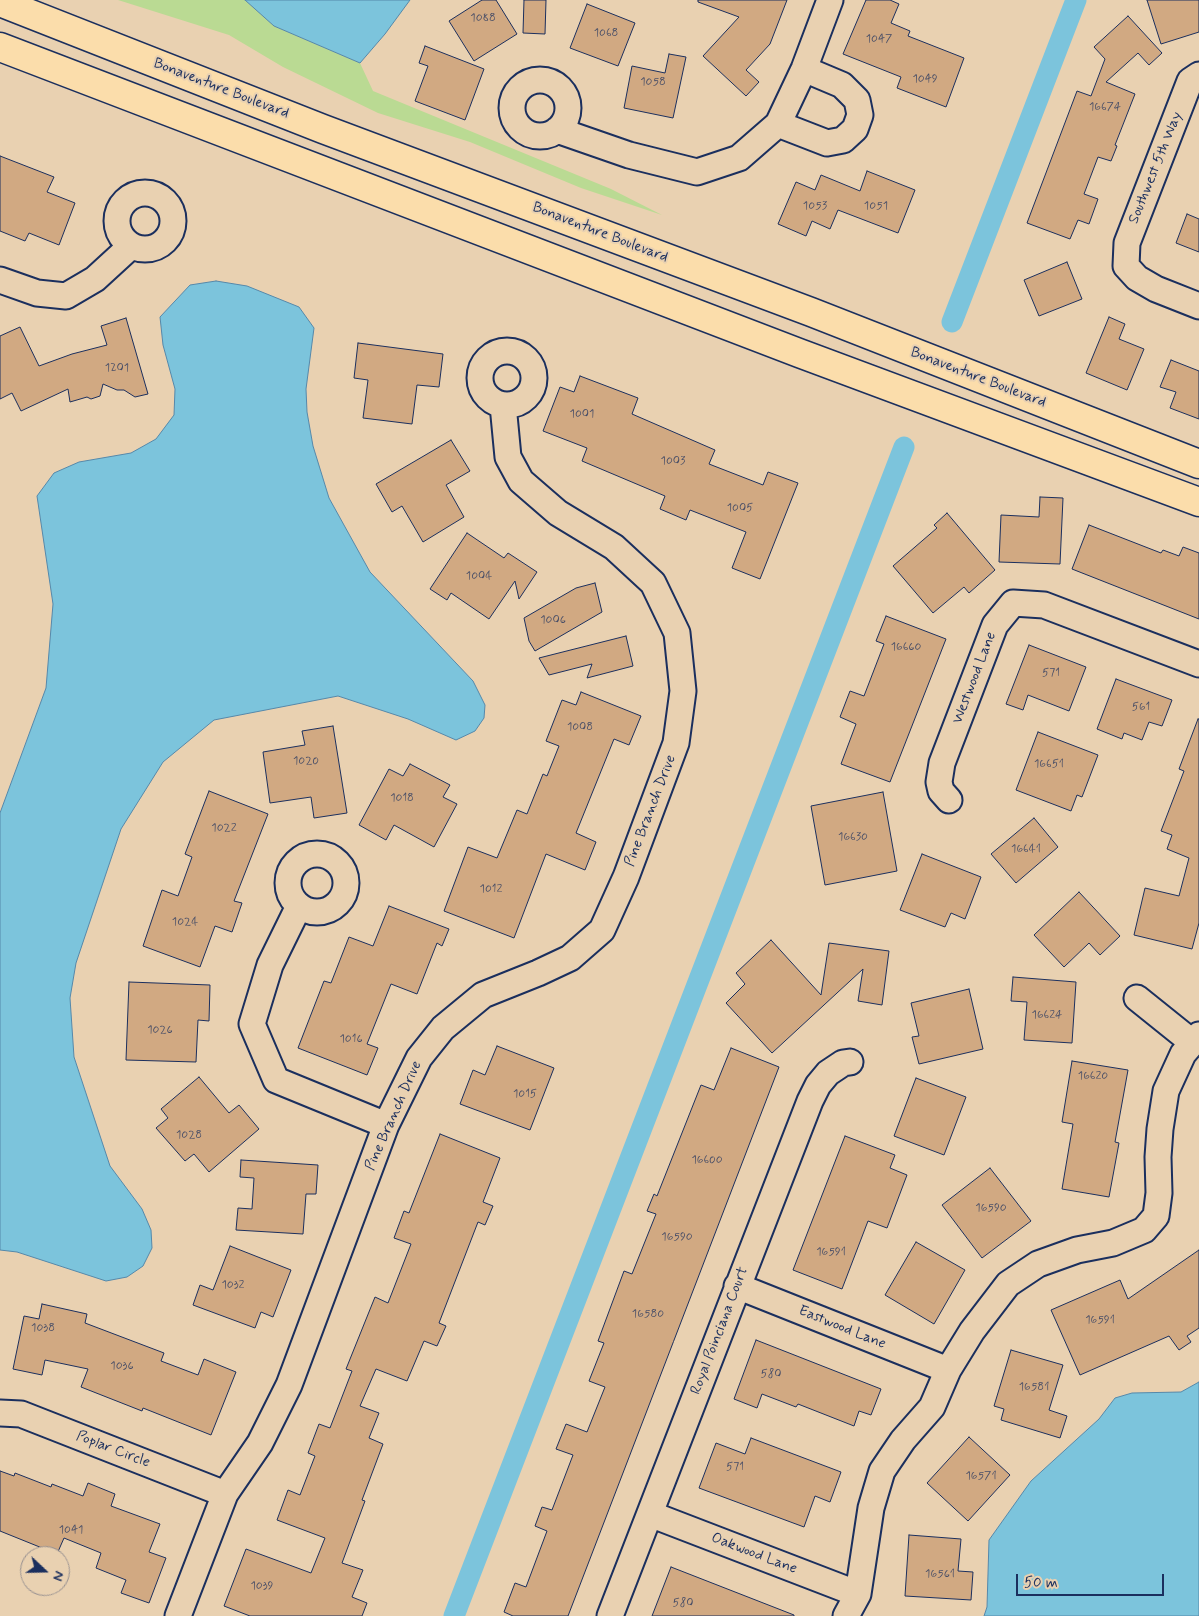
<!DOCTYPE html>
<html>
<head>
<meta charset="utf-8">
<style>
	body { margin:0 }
	#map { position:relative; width:1199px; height:1616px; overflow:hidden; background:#e9d1b1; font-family:Mynerve,sans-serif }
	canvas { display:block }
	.north { position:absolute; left:20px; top:1546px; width:50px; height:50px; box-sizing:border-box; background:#e9d1b1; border:1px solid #979090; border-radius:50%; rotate:111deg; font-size:14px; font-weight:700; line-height:20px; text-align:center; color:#1b2f5e }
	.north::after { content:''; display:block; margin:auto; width:18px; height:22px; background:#1b2f5e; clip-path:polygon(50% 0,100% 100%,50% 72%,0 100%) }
	.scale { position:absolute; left:1016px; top:1574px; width:148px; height:22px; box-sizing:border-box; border:2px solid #1b2f5e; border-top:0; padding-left:6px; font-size:15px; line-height:18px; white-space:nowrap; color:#1b2f5e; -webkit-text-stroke:4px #e9d1b1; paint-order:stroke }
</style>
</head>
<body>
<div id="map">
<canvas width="1199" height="1616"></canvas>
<div class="north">N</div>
<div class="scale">50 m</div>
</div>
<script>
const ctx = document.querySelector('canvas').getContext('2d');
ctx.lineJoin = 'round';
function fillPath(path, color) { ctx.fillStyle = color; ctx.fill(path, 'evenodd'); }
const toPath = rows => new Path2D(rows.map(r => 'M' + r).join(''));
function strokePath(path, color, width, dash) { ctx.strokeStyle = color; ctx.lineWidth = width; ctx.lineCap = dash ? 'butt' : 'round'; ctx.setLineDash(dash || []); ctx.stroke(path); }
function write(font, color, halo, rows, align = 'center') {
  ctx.font = font + ' Mynerve,sans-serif'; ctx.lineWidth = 4; ctx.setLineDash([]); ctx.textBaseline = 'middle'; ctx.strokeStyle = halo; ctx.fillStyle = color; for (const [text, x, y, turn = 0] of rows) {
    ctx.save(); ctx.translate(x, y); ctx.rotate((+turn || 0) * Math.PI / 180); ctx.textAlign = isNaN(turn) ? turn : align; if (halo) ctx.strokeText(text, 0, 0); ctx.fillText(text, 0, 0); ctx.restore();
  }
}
fillPath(toPath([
	[118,0,245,0,274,26,360,63,373,91,611,189,662,215,581,188,470,142,378,113,283,67,229,35]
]), '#bada93');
const water = toPath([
	[245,0,410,0,385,34,360,63,274,26,245,0],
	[216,281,247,286,299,307,314,328,306,389,307,412,313,446,329,498,370,572,473,681,485,705,484,718,475,731,456,740,408,719,338,696,214,720,163,762,121,829,76,963,70,998,74,1057,110,1166,142,1209,151,1230,152,1248,143,1266,127,1277,106,1281,17,1252,0,1250,0,813,46,688,53,604,37,496,54,473,79,462,131,453,156,439,174,415,175,389,163,345,160,317,190,285,216,281],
	[1199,1382,1199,1616,984,1616,987,1607,989,1540,1031,1481,1099,1419,1115,1398,1132,1393,1181,1392,1199,1382]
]);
fillPath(water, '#7cc4dc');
strokePath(water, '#58a', 1);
strokePath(toPath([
	[952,322,1076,0],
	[454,1616,904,447]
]), '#7cc4dc', 21);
const building = toPath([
	[482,0,496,0,517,34,474,61,449,21,482,0],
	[524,0,546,0,545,34,523,33,524,0],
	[698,0,787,0,770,44,746,70,759,82,746,96,703,56,739,17,698,2,698,0],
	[866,0,890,0,899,4,891,23,910,31,908,36,964,58,946,107,897,88,901,77,843,54,866,0],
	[1147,0,1199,0,1199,32,1161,44,1147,0],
	[587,4,635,23,618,66,570,48,587,4],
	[1128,16,1162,53,1149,65,1138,53,1106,82,1135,94,1115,145,1117,146,1111,161,1098,157,1084,194,1098,199,1089,224,1078,220,1070,239,1027,223,1077,91,1091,96,1105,59,1094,47,1128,16],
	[425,46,484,69,465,120,415,101,428,66,419,63,425,46],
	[669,54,686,57,673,118,624,108,632,66,665,73,669,54],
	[0,156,54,177,47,192,75,203,59,245,29,233,25,241,0,231,0,156],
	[867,171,915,190,898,233,838,210,830,229,812,221,806,236,778,224,796,182,815,190,821,175,860,191,867,171],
	[1187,214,1199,219,1199,252,1176,243,1187,214],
	[1067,262,1082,299,1039,316,1024,280,1067,262],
	[1109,317,1125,324,1119,339,1144,349,1127,390,1086,373,1109,317],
	[126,318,148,394,135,397,124,390,117,390,103,384,100,396,91,399,87,397,70,402,68,389,21,411,12,393,0,399,0,336,20,327,39,366,72,354,107,345,101,326,126,318],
	[358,343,443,354,439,387,417,385,412,424,363,418,368,380,354,378,358,343],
	[1171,360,1199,371,1199,419,1170,408,1176,392,1160,387,1171,360],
	[580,376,638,398,632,414,715,450,709,464,763,485,768,472,798,483,760,579,732,568,746,532,690,510,686,520,660,509,665,496,582,461,587,448,543,431,560,387,574,392,580,376],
	[451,440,470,471,446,485,464,517,423,542,402,506,392,512,376,484,451,440],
	[1040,497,1063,498,1060,564,999,562,1001,515,1039,517,1040,497],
	[947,513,995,570,969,593,964,587,933,613,893,566,937,528,934,525,947,513],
	[1089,525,1161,553,1163,550,1179,556,1183,547,1199,553,1199,619,1072,569,1089,525],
	[467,533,504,558,508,553,537,572,519,599,515,581,489,619,451,593,447,600,430,589,467,533],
	[595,583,602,612,535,651,529,641,524,618,576,588,595,583],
	[886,616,946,639,890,782,841,764,856,724,840,717,850,691,864,696,884,644,876,641,886,616],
	[626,636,633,666,587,678,592,664,549,675,539,658,626,636],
	[1029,645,1086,667,1069,711,1028,695,1023,710,1006,704,1029,645],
	[1116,679,1172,700,1162,726,1149,722,1142,740,1124,733,1122,739,1097,729,1116,679],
	[581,692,641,716,629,745,614,739,576,833,596,842,585,870,546,854,514,938,444,911,468,847,497,858,517,810,527,814,543,774,547,776,559,746,546,741,562,700,576,705,581,692],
	[1198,719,1199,719,1199,923,1192,949,1134,935,1145,888,1179,896,1189,858,1167,849,1172,835,1161,831,1184,771,1179,769,1198,719],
	[333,726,347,813,314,818,311,797,270,803,263,752,305,745,302,731,333,726],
	[1038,732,1098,755,1082,797,1077,795,1071,811,1016,790,1038,732],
	[410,764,450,785,443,797,457,804,434,847,394,825,386,840,359,825,389,769,403,776,410,764],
	[209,791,268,814,234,901,242,903,232,932,215,926,200,967,143,946,162,890,178,896,192,857,185,854,209,791],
	[883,792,897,871,825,885,811,806,883,792],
	[1034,818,1058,847,1016,883,991,854,1034,818],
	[922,854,981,877,965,919,951,913,945,927,900,910,922,854],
	[1079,892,1120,936,1100,955,1089,943,1064,967,1034,935,1079,892],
	[389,906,449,929,442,946,437,943,417,994,391,984,367,1044,378,1048,367,1075,298,1048,324,981,331,983,349,937,373,946,389,906],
	[771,940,821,995,829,943,889,951,882,1005,858,1001,863,969,772,1053,726,1003,745,984,736,973,771,940],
	[1013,977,1076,982,1072,1043,1024,1040,1027,1002,1011,1001,1013,977],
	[129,982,210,985,209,1021,198,1020,196,1062,126,1060,129,982],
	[969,989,983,1049,919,1064,912,1037,919,1036,911,1003,969,989],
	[497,1046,554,1068,530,1130,460,1104,473,1070,485,1075,497,1046],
	[731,1048,779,1067,568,1616,513,1616,504,1612,515,1583,526,1587,547,1531,535,1526,542,1507,552,1510,573,1455,556,1449,566,1424,587,1432,605,1387,589,1381,604,1343,598,1341,624,1271,632,1274,656,1214,647,1211,654,1194,657,1196,701,1085,714,1090,731,1048],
	[1072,1061,1128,1070,1115,1142,1119,1143,1109,1197,1062,1189,1073,1124,1062,1122,1072,1061],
	[199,1077,229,1113,239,1105,259,1129,209,1172,194,1154,185,1161,156,1128,168,1118,161,1109,199,1077],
	[916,1078,966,1097,944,1155,894,1136,916,1078],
	[440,1134,500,1158,483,1202,493,1206,485,1225,478,1222,439,1323,446,1326,437,1346,424,1341,407,1381,376,1369,360,1406,379,1413,369,1438,383,1444,362,1500,365,1501,342,1563,363,1570,352,1597,367,1603,362,1616,250,1616,224,1606,246,1549,311,1573,325,1538,277,1520,288,1490,300,1495,315,1456,308,1453,319,1424,330,1428,352,1371,346,1369,375,1297,388,1303,411,1244,394,1238,404,1211,409,1213,440,1134],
	[845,1136,895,1155,890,1168,907,1175,887,1228,868,1221,842,1289,793,1270,845,1136],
	[241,1160,318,1165,316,1194,306,1194,303,1234,236,1230,238,1208,252,1209,254,1178,240,1177,241,1160],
	[990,1168,1031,1221,982,1258,942,1205,990,1168],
	[916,1242,965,1270,934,1324,885,1295,916,1242],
	[230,1246,291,1270,273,1317,261,1312,255,1328,193,1305,200,1285,213,1290,230,1246],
	[1199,1250,1199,1328,1187,1336,1191,1342,1179,1350,1169,1336,1080,1375,1051,1310,1120,1280,1128,1299,1199,1250],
	[42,1304,87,1314,85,1323,164,1353,161,1361,198,1375,204,1359,236,1372,211,1435,143,1408,142,1411,81,1387,88,1369,45,1360,42,1375,13,1369,24,1316,39,1319,42,1304],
	[756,1340,881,1389,871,1415,859,1411,854,1426,798,1404,796,1407,762,1394,757,1408,734,1399,756,1340],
	[1011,1350,1063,1365,1049,1410,1067,1416,1060,1438,1001,1420,1004,1409,994,1406,1011,1350],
	[969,1437,1010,1475,968,1521,927,1483,969,1437],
	[751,1438,841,1472,830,1502,815,1496,804,1527,699,1488,716,1443,745,1454,751,1438],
	[0,1471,14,1476,15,1473,51,1487,52,1484,83,1496,88,1483,115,1494,111,1506,160,1524,149,1552,166,1558,149,1603,121,1593,126,1580,96,1568,101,1553,64,1538,57,1554,0,1531,0,1471],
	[909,1535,961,1539,958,1571,973,1572,971,1600,905,1596,909,1535],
	[671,1567,794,1615,794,1616,652,1616,671,1567]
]);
fillPath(building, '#d1a982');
strokePath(building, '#1b2f5e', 1);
const minor = toPath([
	[1199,75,1190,81,1127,243,1126,266,1137,278,1156,289,1199,306],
	'512 108a28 28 0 1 1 56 0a28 28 0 1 1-56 0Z',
	[778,124,827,143,843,140,855,129,860,115,857,100,842,85,804,69],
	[557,130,629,155,697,172,739,158,778,124,804,69,830,0],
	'117 221a28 28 0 1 1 56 0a28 28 0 1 1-56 0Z',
	[0,280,37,293,66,296,95,279,131,246],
	'480 378a27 27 0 1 1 54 0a27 27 0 1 1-54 0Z',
	[949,800,941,791,939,782,942,763,995,625,1013,603,1044,605,1199,664],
	'288 883a29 29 0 1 1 58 0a29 29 0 1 1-58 0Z',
	[299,906,270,965,252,1024,276,1080,386,1125],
	[1137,998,1193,1043],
	[737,1286,948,1370],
	[0,1413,21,1414,225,1494],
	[650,1514,858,1594],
	[178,1616,225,1494,260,1443,289,1385,386,1125,419,1058,443,1028,483,995,538,973,570,958,602,930,626,877,676,743,683,691,677,633,653,583,614,547,558,513,521,481,508,457,503,405],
	[610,1616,810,1101,818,1085,828,1073,843,1063,850,1062],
	[846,1616,858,1594,871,1508,882,1471,903,1440,932,1407,948,1370,972,1331,1008,1284,1038,1264,1077,1250,1113,1243,1144,1230,1156,1216,1159,1193,1158,1157,1160,1129,1166,1091,1183,1054,1199,1035]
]);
const major = toPath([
	[0,2,323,129,811,312,1199,464],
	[0,47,799,353,1199,502]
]);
strokePath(minor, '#1b2f5e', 29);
strokePath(major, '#1b2f5e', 31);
strokePath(minor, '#e9d1b1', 25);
strokePath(major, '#fbddab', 28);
write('12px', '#484e67', null, [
	["1088",483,18],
	["1068",606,33],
	["1047",879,39],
	["1049",925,79],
	["1058",653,82],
	["16674",1105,107],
	["1053",815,206],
	["1051",876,206],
	["1201",117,368],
	["1001",582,414],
	["1003",673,461],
	["1005",740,508],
	["1004",479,576],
	["1006",553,620],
	["16660",906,647],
	["571",1051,673],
	["561",1141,707],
	["1008",580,727],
	["1020",306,761],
	["16651",1049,764],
	["1018",402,798],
	["1022",224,828],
	["16630",853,837],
	["16641",1026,849],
	["1012",491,889],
	["1024",185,922],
	["16624",1047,1015],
	["1026",160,1030],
	["1016",351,1039],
	["16620",1093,1076],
	["1015",525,1094],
	["1028",189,1135],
	["16600",707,1160],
	["16590",991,1208],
	["16590",677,1237],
	["16591",831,1252],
	["1032",233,1285],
	["16580",648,1314],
	["16591",1100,1320],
	["1038",43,1328],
	["1036",122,1366],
	["580",771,1374],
	["16581",1034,1387],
	["571",735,1467],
	["16571",981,1476],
	["1041",71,1530],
	["16561",940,1574],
	["1039",262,1586],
	["580",683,1603]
]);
write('15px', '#1b2f5e', '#e9d1b1', [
	["Bonaventure Boulevard",221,89,21],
	["Southwest 5th Way",1156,168,-68],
	["Bonaventure Boulevard",600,233,21],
	["Bonaventure Boulevard",978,378,21],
	["Westwood Lane",975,678,-69],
	["Pine Branch Drive",651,811,-69],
	["Pine Branch Drive",394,1116,-66],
	["Eastwood Lane",842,1328,22],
	["Royal Poinciana Court",720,1331,-69],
	["Poplar Circle",113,1450,21],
	["Oakwood Lane",754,1554,21]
]);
</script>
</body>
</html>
